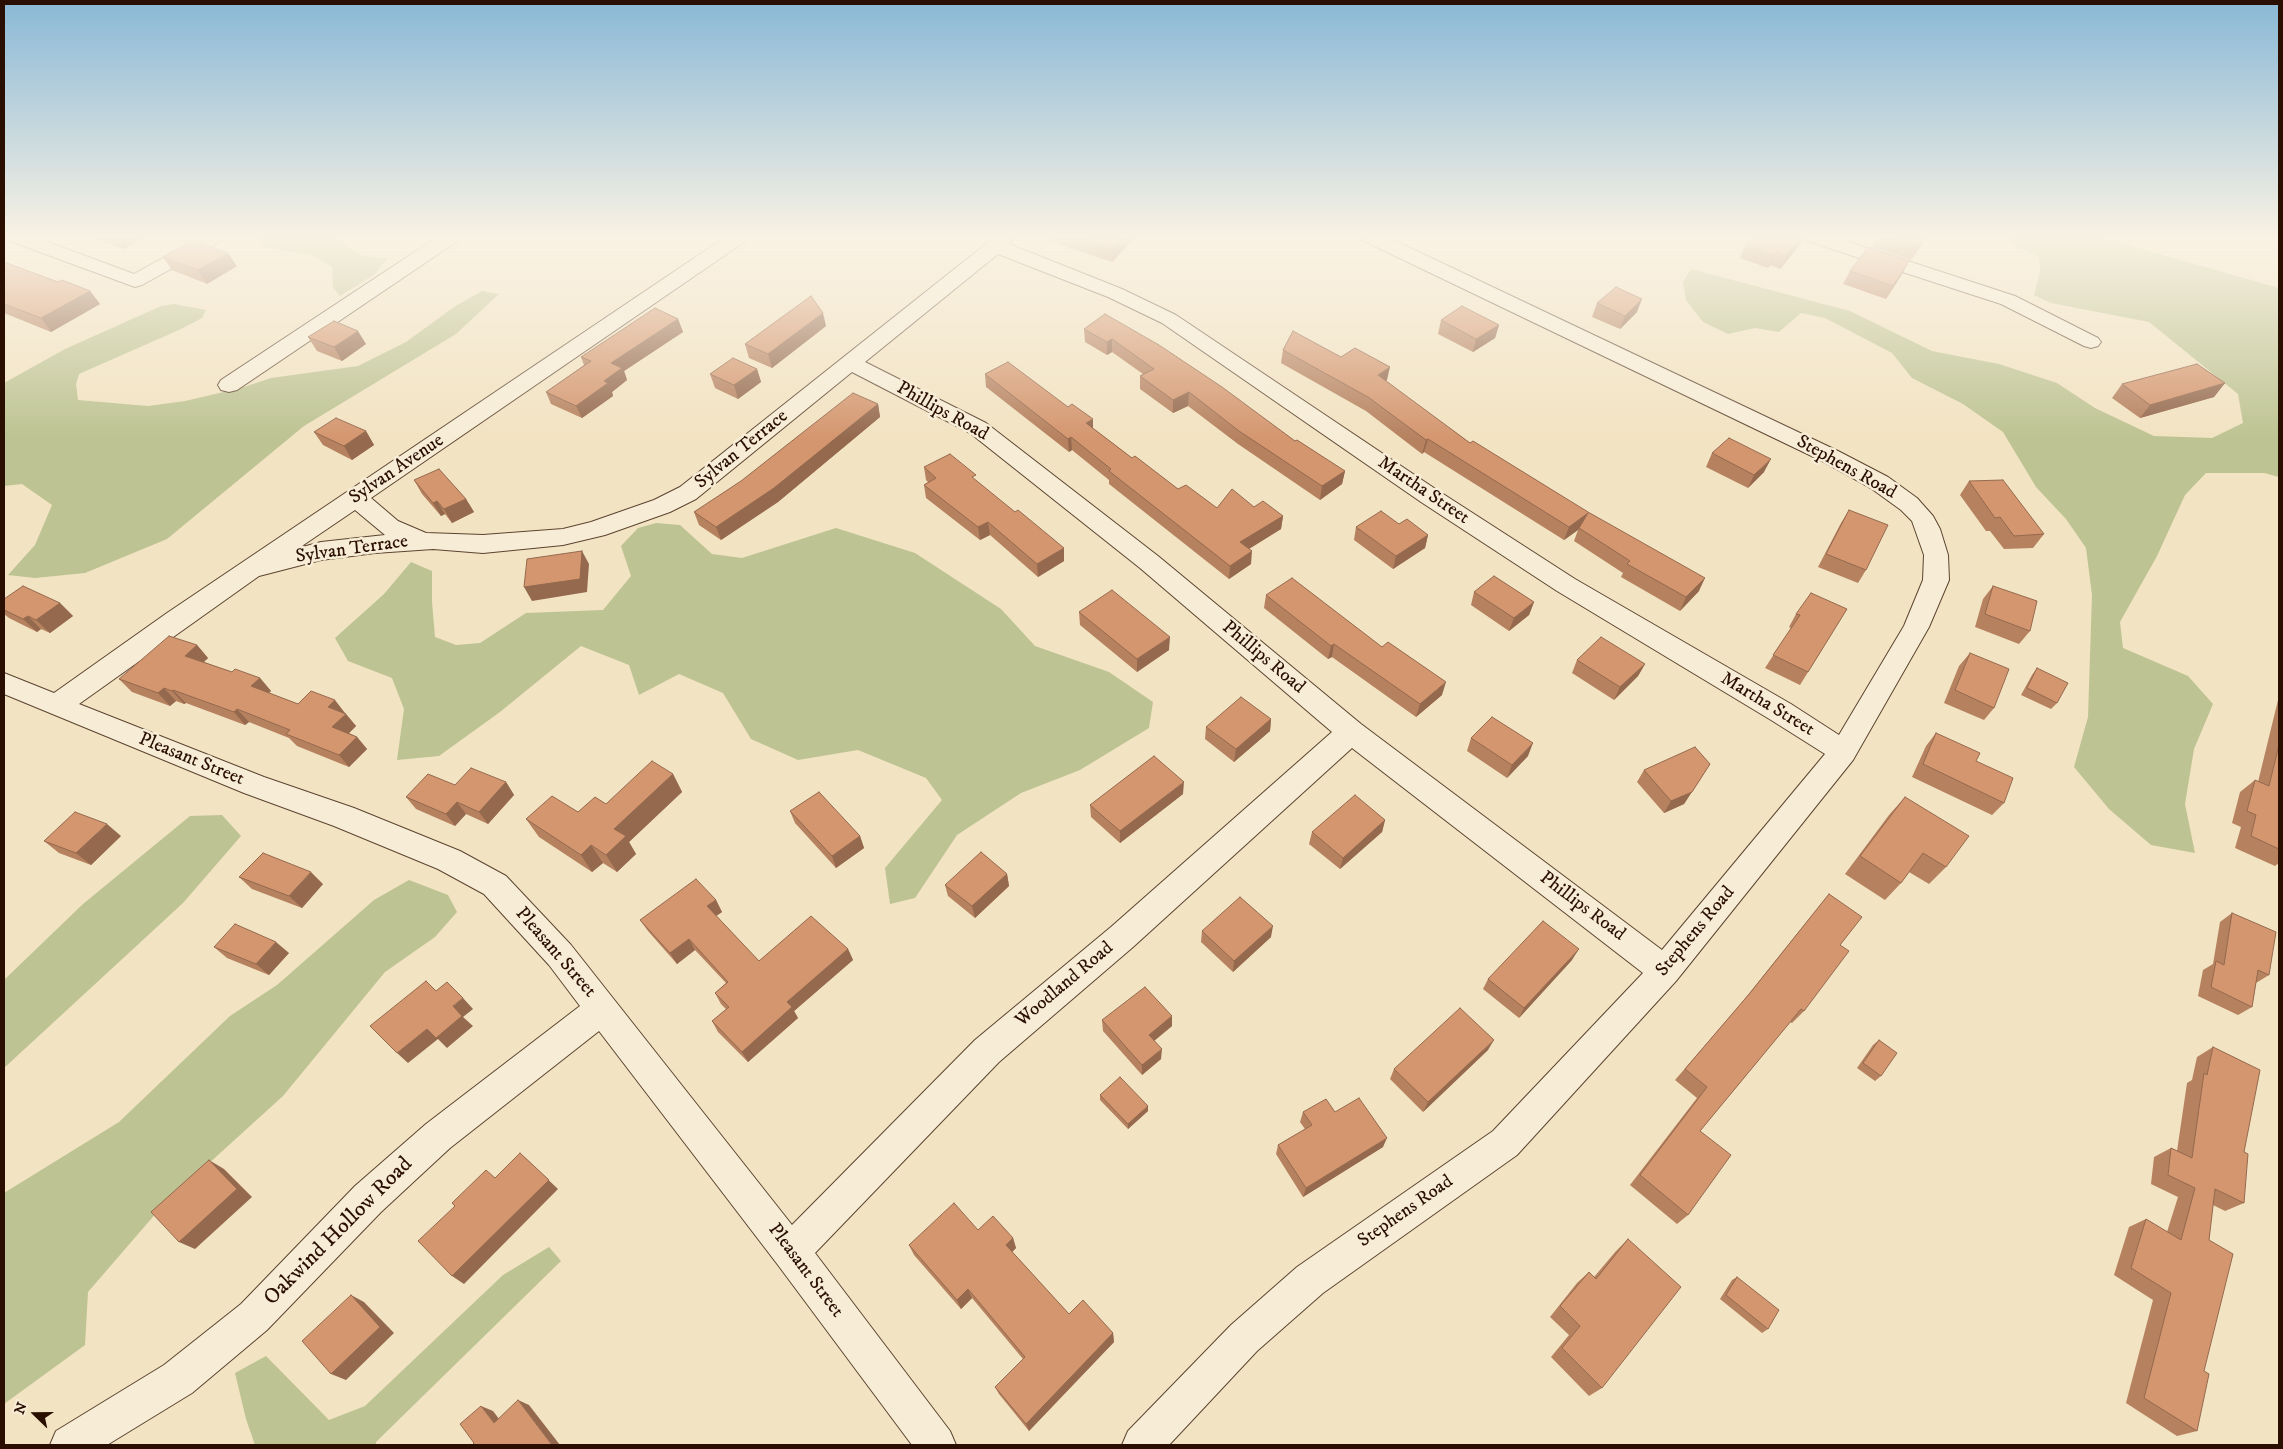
<!DOCTYPE html>
<html>
<head>
<meta charset="utf-8">
<style>
	body { margin:0 }
	#map { position:relative; width:2283px; height:1449px; overflow:hidden; background:#f2e3c2; font-family:"IM FELL DW Pica",serif }
	canvas { display:block }
	.frame { position:absolute; inset:0; border:5px solid #2a0f00; pointer-events:none }
	.north { position:absolute; left:10px; top:1389px; width:50px; height:50px; -webkit-text-stroke:4px #f7edd7; paint-order:stroke; rotate:292deg; font-size:14px; font-weight:700; line-height:20px; text-align:center; color:#2a0f00 }
	.north::after { content:''; display:block; margin:auto; width:18px; height:22px; background:#2a0f00; clip-path:polygon(50% 0,100% 100%,50% 72%,0 100%) }
</style>
</head>
<body>
<div id="map">
<canvas width="2283" height="1449"></canvas>
<div class="frame"></div>
<div class="north">N</div>
</div>
<script>
const ctx = document.querySelector('canvas').getContext('2d');
ctx.lineJoin = 'round';
function fillPath(path, color) { ctx.fillStyle = color; ctx.fill(path, 'evenodd'); }
const toPath = rows => new Path2D(rows.map(r => 'M' + r).join(''));
function strokePath(path, color, width, dash) { ctx.strokeStyle = color; ctx.lineWidth = width; ctx.lineCap = dash ? 'butt' : 'round'; ctx.setLineDash(dash || []); ctx.stroke(path); }
function write(font, color, halo, rows, align = 'center') {
  ctx.font = font + ' "IM FELL DW Pica",serif'; ctx.lineWidth = 5; ctx.setLineDash([]); ctx.textBaseline = 'middle'; ctx.strokeStyle = halo; ctx.fillStyle = color; for (const [text, x, y, turn = 0] of rows) {
    ctx.save(); ctx.translate(x, y); ctx.rotate((+turn || 0) * Math.PI / 180); ctx.textAlign = isNaN(turn) ? turn : align; if (halo) ctx.strokeText(text, 0, 0); ctx.fillText(text, 0, 0); ctx.restore();
  }
}
fillPath(toPath([
	[260,236,333,236,362,256,388,258,374,275,340,296,333,288,332,267,312,255,263,247,257,239],
	[2005,236,2097,236,2279,288,2279,477,2264,473,2206,473,2185,495,2157,556,2120,622,2123,648,2188,676,2213,704,2194,749,2185,804,2195,853,2151,845,2109,809,2074,767,2088,717,2092,595,2086,548,2066,519,2036,487,2003,432,1963,404,1912,378,1892,353,1825,318,1801,313,1779,332,1755,328,1728,334,1703,322,1686,300,1683,282,1691,269,1850,311,1932,351,1999,364,2057,383,2095,408,2154,436,2212,438,2243,423,2238,394,2149,322,2051,303,2034,295,2040,271,2039,257,2019,248],
	[482,291,499,294,456,334,304,426,167,539,85,573,35,578,8,575,35,545,52,505,22,484,4,486,4,383,65,349,161,306,174,304,206,310,202,318,179,330,79,374,76,384,78,400,148,406,185,401,241,388,271,378,358,366,406,342,454,307],
	[656,523,680,525,712,554,742,558,836,528,915,553,1001,609,1035,646,1109,672,1153,702,1149,728,1080,770,1021,793,957,835,915,898,890,904,885,868,942,800,926,778,858,750,798,760,751,739,723,693,679,674,639,695,629,665,581,646,500,712,439,756,397,760,404,709,392,678,348,661,335,638,384,594,411,562,432,571,432,602,435,637,456,645,480,643,526,613,603,610,631,576,621,546,638,528],
	[222,815,241,836,183,903,4,1068,4,980,83,904,190,816],
	[409,880,448,895,457,912,435,937,385,972,283,1096,164,1204,88,1292,85,1345,4,1404,4,1193,119,1122,230,1016,277,985,374,900],
	[549,1247,561,1261,376,1442,376,1445,255,1445,246,1419,235,1373,266,1356,329,1420,365,1406,503,1275]
]), '#bdc392');
const minor = toPath([
	[5,236,32,236,134,274,202,236,225,236,223,240,142,285,135,287,7,240,5,236],
	[439,236,461,236,459,240,237,390,229,392,221,390,218,385,221,380,439,236],
	[727,236,749,236,747,240,371,498,398,521,426,533,483,535,563,529,591,522,654,500,680,487,996,236,1017,236,1009,244,1122,289,1176,315,1437,490,1575,579,1791,704,1839,735,1904,626,1923,580,1924,555,1912,521,1901,510,1872,489,1822,461,1362,240,1360,236,1385,236,1838,451,1888,477,1917,498,1933,516,1940,529,1948,555,1949,580,1929,627,1853,760,1676,981,1517,1155,1323,1293,1257,1351,1169,1445,1122,1445,1128,1431,1231,1325,1297,1267,1493,1131,1643,973,1352,748,1133,947,999,1062,815,1253,950,1431,956,1445,912,1445,778,1265,599,1031,450,1148,381,1212,267,1330,192,1393,107,1445,50,1445,56,1431,164,1365,241,1304,355,1186,426,1124,580,1006,549,965,484,894,438,869,334,826,244,793,4,694,4,673,54,693,167,613,727,236],
	[998,254,1108,297,1162,323,1421,502,1557,591,1771,720,1825,754,1662,950,1361,724,1158,556,986,423,865,362,998,254],
	[852,372,970,433,1140,568,1332,732,1111,927,975,1040,792,1225,571,945,506,876,460,851,354,808,264,777,79,704,259,576,321,560,375,553,433,549,483,553,563,545,605,535,670,512,696,499,852,372],
	[355,510,385,535,321,542,299,548,355,510],
	[1802,236,1831,236,2015,296,2098,338,2101,342,2098,346,2091,348,2084,346,2001,304,1804,240,1802,236]
]);
strokePath(minor, '#5c4430', 2);
fillPath(minor, '#f7edd7');
fillPath(toPath([
	[86,236,146,236,124,249],
	[1051,236,1136,236,1112,262,1052,242],
	[1878,236,1927,236,1911,260,1872,247],
	[1803,241,1780,269,1770,265,1768,268,1740,258,1745,245],
	[163,257,237,266,207,284,172,270],
	[1909,261,1902,274,1886,299,1843,284,1850,271],
	[4,262,58,282,90,291,100,304,51,332,4,313],
	[1597,303,1637,312,1620,329,1592,317],
	[1105,314,1295,441,1345,471,1342,484,1320,500,1238,444,1188,406,1173,413,1140,389,1140,376,1143,374,1112,352,1107,355,1085,342,1084,329],
	[678,319,683,332,624,371,627,380,612,392,613,396,582,418,551,404,546,392,584,365,581,357],
	[1441,320,1499,325,1495,338,1473,352,1438,334],
	[826,326,772,368,749,358,745,344],
	[308,337,366,344,342,361,317,351],
	[1283,350,1341,357,1387,380,1386,381,1470,443,1699,591,1680,611,1621,577,1623,573,1574,541,1578,530,1564,540,1424,452,1422,454,1366,411,1281,363],
	[757,369,761,382,738,399,715,388,710,374],
	[985,374,1093,428,1132,458,1178,489,1217,508,1254,507,1283,516,1281,529,1249,549,1251,564,1229,579,1109,484,1109,480,1072,450,1069,452,986,387],
	[2225,383,2214,397,2140,418,2112,398,2122,384],
	[878,404,880,417,778,502,721,540,699,525,694,512],
	[366,431,374,445,352,460,323,445,314,432],
	[1712,453,1764,472,1748,488,1706,467],
	[924,467,977,481,1064,561,1038,577,990,535,980,540,926,498,924,485,928,482,926,480],
	[414,480,466,499,474,512,452,523,445,514,441,516,422,494],
	[1969,481,2044,534,2033,548,2004,549,1990,531,1986,531,1960,495],
	[1849,510,1866,570,1858,583,1818,567,1841,523],
	[1399,524,1428,535,1425,548,1393,569,1354,540,1356,527],
	[1993,586,2030,631,2019,644,1975,627,1983,599],
	[1474,592,1534,602,1529,615,1509,631,1471,605],
	[1266,595,1442,695,1416,717,1332,657,1328,659,1264,608],
	[4,599,60,603,73,616,50,633,41,629,37,632,9,618,4,614],
	[1847,609,1800,685,1765,668,1791,628,1789,627,1796,614],
	[1079,612,1169,650,1137,672,1080,625],
	[197,645,208,658,204,662,232,672,260,678,271,691,269,693,298,704,345,713,356,726,349,733,357,737,367,749,349,767,297,746,289,738,249,722,245,725,186,703,184,704,176,701,170,706,132,692,119,679],
	[1970,653,1994,708,1984,720,1944,703,1959,666],
	[1577,660,1645,664,1638,676,1614,700,1572,673],
	[2037,668,2057,703,2051,709,2021,695,2032,675],
	[2279,696,2279,863,2275,866,2235,848,2241,827,2232,823,2240,792,2255,780,2258,782],
	[1271,719,1270,731,1234,762,1205,739,1206,727],
	[1936,733,1976,761,2004,803,1992,815,1912,777,1926,746],
	[1471,738,1528,756,1507,778,1467,751],
	[1710,764,1684,804,1664,813,1637,782,1644,770],
	[673,774,682,792,629,842,636,854,617,872,603,863,592,872,539,837,526,819,578,812,606,804],
	[506,782,514,795,488,824,466,814,455,826,416,809,406,797,455,785],
	[1183,794,1120,843,1091,817,1090,805],
	[1905,797,1946,867,1929,884,1909,872,1901,883,1885,900,1845,874,1889,815],
	[790,811,860,836,864,848,836,868,795,823],
	[1385,820,1382,832,1340,869,1309,844,1312,832],
	[121,836,91,865,59,853,44,841],
	[1007,874,1009,886,975,918,948,896,945,885],
	[239,877,323,884,302,908,252,889],
	[1829,894,1840,945,1804,1011,1792,1023,1790,1022,1700,1131,1688,1215,1677,1224,1630,1185,1697,1098,1675,1080,1739,1006],
	[716,900,722,912,716,916,759,961,848,949,853,960,794,1011,798,1018,748,1062,718,1032,712,1021,726,1009,721,1004,715,993,726,983,695,950,677,964,648,931,640,920],
	[2232,913,2269,975,2256,983,2252,1007,2238,1015,2198,996,2203,970,2213,964,2220,922],
	[1202,931,1271,937,1233,972,1201,942],
	[214,947,289,953,269,975,227,958],
	[1572,960,1519,1018,1483,989,1488,979],
	[1172,1016,1172,1026,1154,1041,1161,1059,1142,1075,1103,1031,1102,1020],
	[1879,1040,1881,1076,1875,1081,1857,1068,1873,1045],
	[2213,1047,2244,1152,2244,1203,2225,1211,2213,1205,2209,1240,2204,1371,2197,1431,2177,1436,2126,1403,2153,1300,2114,1275,2129,1227,2146,1219,2167,1232,2178,1197,2151,1184,2154,1157,2171,1148,2177,1151,2187,1083,2192,1080,2197,1057],
	[1488,1050,1423,1112,1390,1079,1394,1069],
	[1100,1095,1148,1111,1128,1129,1100,1100],
	[1303,1112,1335,1112,1383,1147,1303,1197,1276,1154,1278,1145,1305,1129,1300,1122],
	[978,1230,1013,1238,1016,1248,1012,1252,1069,1314,1113,1333,1114,1342,1029,1431,999,1394,995,1387,1023,1359,972,1298,961,1309,914,1255,909,1245],
	[1628,1239,1602,1388,1589,1396,1551,1357,1569,1335,1550,1317,1577,1283,1589,1272,1594,1277,1616,1251],
	[1737,1277,1768,1329,1762,1333,1720,1299,1732,1280]
]), '#b6815f');
fillPath(toPath([
	[116,236,146,236,124,249,115,237],
	[1124,236,1136,236,1112,262,1112,249],
	[1802,236,1805,236,1803,241,1780,269,1786,256],
	[1925,236,1927,236,1911,260,1918,247],
	[1776,252,1770,265,1768,268,1773,255],
	[228,253,237,266,207,284,198,270],
	[1909,261,1902,274,1886,299,1893,286],
	[90,291,100,304,51,332,41,318],
	[1642,299,1637,312,1620,329,1625,316],
	[823,313,826,326,772,368,768,354],
	[678,319,683,332,624,371,627,380,612,392,613,396,582,418,576,406,604,381,611,363],
	[1499,325,1495,338,1473,352,1476,339],
	[358,331,366,344,342,361,334,347],
	[1112,339,1112,352,1107,355,1107,342],
	[1390,367,1387,380,1375,388,1378,375],
	[757,369,761,382,738,399,734,385],
	[2225,383,2214,397,2140,418,2150,405],
	[1189,392,1188,406,1173,413,1173,400],
	[878,404,880,417,778,502,721,540,716,527],
	[1093,419,1093,432,1086,423],
	[366,431,374,445,352,460,344,446],
	[1071,437,1072,450,1069,452,1068,439],
	[1428,439,1424,452,1422,454,1426,440],
	[1771,459,1764,472,1748,488,1754,475],
	[1345,471,1342,484,1320,500,1322,486],
	[466,499,474,512,452,523,444,509],
	[437,501,445,514,441,516,433,503],
	[1588,513,1578,530,1564,540,1569,527],
	[1283,516,1281,529,1239,555,1240,542],
	[988,522,990,535,980,540,978,527],
	[1428,535,1425,548,1393,569,1396,556],
	[1064,548,1064,561,1038,577,1037,564],
	[582,551,589,564,587,592,532,601,524,587],
	[1252,551,1251,564,1229,579,1230,566],
	[1705,578,1699,591,1680,611,1686,597],
	[1534,602,1529,615,1509,631,1514,618],
	[60,603,73,616,50,633,36,620],
	[28,616,41,629,37,632,23,619],
	[1170,637,1169,650,1137,672,1137,659],
	[1334,644,1332,657,1328,659,1331,646],
	[197,645,208,658,197,668,185,656],
	[1645,664,1638,676,1614,700,1620,687],
	[260,678,271,691,262,699,251,686],
	[1446,682,1442,695,1416,717,1420,704],
	[164,688,176,701,170,706,158,693],
	[173,690,186,703,184,704,172,691],
	[335,700,345,713,338,719,328,707],
	[237,709,249,722,245,725,234,712],
	[346,714,356,726,343,739,332,727],
	[1271,719,1270,731,1234,762,1236,749],
	[357,737,367,749,349,767,339,755],
	[1533,743,1528,756,1507,778,1512,765],
	[1710,764,1684,804,1664,813,1671,801],
	[673,774,682,792,629,842,636,854,617,872,606,855,614,829],
	[506,782,514,795,488,824,479,812],
	[1184,782,1183,794,1120,843,1120,831],
	[457,802,466,814,455,826,446,814],
	[1385,820,1382,832,1340,869,1343,858],
	[107,824,121,836,91,865,76,853],
	[860,836,864,848,836,868,832,856],
	[591,845,603,863,592,872,581,855],
	[311,872,323,884,302,908,289,896],
	[1007,874,1009,886,975,918,972,906],
	[716,900,722,912,713,918,707,906],
	[1273,926,1271,937,1233,972,1234,961],
	[689,939,695,950,677,964,670,953],
	[276,942,289,953,269,975,256,964],
	[848,949,853,960,794,1011,798,1018,748,1062,742,1052,787,1002],
	[1579,949,1572,960,1519,1018,1524,1008],
	[463,998,473,1009,463,1017,473,1026,447,1048,438,1039,408,1063,397,1053],
	[1172,1016,1172,1026,1149,1045,1149,1035],
	[1494,1040,1488,1050,1423,1112,1428,1102],
	[1162,1049,1161,1059,1142,1075,1142,1065],
	[1148,1106,1148,1111,1128,1129,1128,1124],
	[1387,1138,1383,1147,1303,1197,1306,1188],
	[520,1153,558,1189,464,1284,452,1276],
	[209,1160,224,1169,252,1197,195,1249,179,1242],
	[1013,1238,1016,1248,1009,1255,1006,1245],
	[968,1289,972,1298,961,1309,957,1300],
	[351,1295,364,1302,394,1333,346,1380,331,1374],
	[1113,1333,1114,1342,1029,1431,1026,1424],
	[518,1400,529,1405,560,1445,552,1445],
	[481,1406,493,1411,506,1428,494,1423]
]), '#94694e');
const building = toPath([
	[1073,236,1124,236,1112,249,1073,236],
	[1753,236,1802,236,1786,256,1776,252,1773,255,1745,245,1753,236],
	[1885,236,1925,236,1918,247,1885,236],
	[194,240,228,253,198,270,163,257,194,240],
	[1868,247,1909,261,1893,286,1850,271,1868,247],
	[4,262,58,282,62,280,90,291,41,318,4,304,4,262],
	[1616,287,1642,299,1625,316,1597,303,1616,287],
	[811,296,823,313,768,354,745,344,811,296],
	[1462,306,1499,325,1476,339,1441,320,1462,306],
	[655,308,678,319,611,363,622,368,604,381,608,383,576,406,546,392,591,361,581,357,655,308],
	[1105,314,1159,345,1222,387,1295,441,1297,440,1345,471,1322,486,1239,431,1189,392,1173,400,1140,376,1154,369,1112,339,1107,342,1084,329,1105,314],
	[334,321,358,331,334,347,308,337,334,321],
	[1293,331,1341,357,1355,348,1390,367,1378,375,1470,443,1473,441,1588,512,1705,578,1686,597,1627,564,1630,561,1579,528,1588,513,1569,527,1428,439,1426,440,1368,397,1283,350,1293,331],
	[733,358,757,369,734,385,710,374,733,358],
	[1008,362,1068,407,1072,404,1093,419,1086,423,1132,458,1135,456,1178,489,1186,485,1217,508,1232,489,1254,507,1263,501,1283,516,1240,542,1252,551,1230,566,1109,471,1111,469,1071,437,1068,439,985,374,1008,362],
	[2197,364,2225,383,2150,405,2122,384,2197,364],
	[853,393,878,404,774,488,716,527,694,512,741,481,853,393],
	[336,418,366,431,344,446,314,432,336,418],
	[1729,438,1771,459,1754,475,1712,453,1729,438],
	[950,454,976,475,972,477,1015,512,1018,510,1064,548,1037,564,988,522,978,527,924,485,936,478,924,467,950,454],
	[439,469,466,499,444,509,437,501,433,503,414,480,439,469],
	[2003,480,2044,534,2014,536,2000,517,1995,518,1969,481,2003,480],
	[1849,510,1888,525,1866,570,1826,554,1849,510],
	[1381,511,1399,524,1407,519,1428,535,1396,556,1356,527,1381,511],
	[582,551,580,579,524,587,527,559,582,551],
	[1494,576,1534,602,1514,618,1474,592,1494,576],
	[1292,578,1382,647,1388,642,1446,682,1420,704,1334,644,1331,646,1266,595,1292,578],
	[23,586,60,603,36,620,28,616,23,619,4,610,4,599,23,586],
	[1993,586,2037,601,2030,631,1985,614,1993,586],
	[1112,590,1170,637,1137,659,1079,612,1112,590],
	[1811,593,1847,609,1808,672,1773,655,1800,615,1796,614,1811,593],
	[169,636,197,645,185,656,232,672,235,669,260,678,251,686,298,704,311,691,335,700,328,707,346,714,332,727,357,737,339,755,286,734,290,730,237,709,234,712,173,690,172,691,164,688,158,693,119,679,169,636],
	[1601,637,1645,664,1620,687,1577,660,1601,637],
	[1970,653,2009,669,1994,708,1955,690,1970,653],
	[2037,668,2068,683,2057,703,2027,688,2037,668],
	[1241,697,1271,719,1236,749,1206,727,1241,697],
	[1492,717,1533,743,1512,765,1471,738,1492,717],
	[1936,733,1980,753,1976,761,2013,778,2004,803,1923,764,1936,733],
	[2279,745,2279,849,2251,836,2256,815,2247,811,2255,780,2269,786,2279,745],
	[1695,747,1710,764,1692,792,1671,801,1644,770,1695,747],
	[1154,756,1184,782,1120,831,1090,805,1154,756],
	[652,761,673,774,614,829,626,836,606,855,591,845,581,855,526,819,552,796,578,812,595,797,606,804,652,761],
	[471,768,506,782,479,812,457,802,446,814,406,797,428,774,455,785,471,768],
	[819,792,860,836,832,856,790,811,819,792],
	[1355,795,1385,820,1343,858,1312,832,1355,795],
	[1905,797,1969,836,1946,867,1923,853,1901,883,1860,856,1905,797],
	[75,812,107,824,76,853,44,841,75,812],
	[981,852,1007,874,972,906,945,885,981,852],
	[263,853,311,872,289,896,239,877,263,853],
	[696,879,716,900,707,906,759,961,811,916,848,949,787,1002,792,1007,742,1052,712,1021,729,1007,715,993,728,982,689,939,670,953,640,920,696,879],
	[1829,894,1862,917,1840,945,1849,951,1804,1011,1801,1009,1700,1131,1731,1155,1688,1215,1640,1175,1707,1087,1685,1069,1750,993,1829,894],
	[1240,897,1273,926,1234,961,1202,931,1240,897],
	[2232,913,2276,932,2269,975,2258,970,2252,1007,2211,987,2216,961,2224,965,2232,913],
	[1543,921,1579,949,1524,1008,1488,979,1543,921],
	[235,924,276,942,256,964,214,947,235,924],
	[426,981,436,991,447,982,463,998,453,1006,462,1016,436,1038,427,1029,397,1053,370,1026,426,981],
	[1145,987,1172,1016,1149,1035,1162,1049,1142,1065,1102,1020,1145,987],
	[1460,1008,1494,1040,1428,1102,1394,1069,1460,1008],
	[1879,1040,1897,1053,1881,1076,1863,1063,1879,1040],
	[2213,1047,2260,1070,2244,1152,2248,1154,2244,1203,2215,1189,2209,1240,2233,1254,2204,1371,2209,1374,2197,1431,2144,1398,2171,1293,2131,1268,2146,1219,2181,1240,2195,1188,2168,1175,2171,1148,2192,1158,2204,1073,2207,1075,2213,1047],
	[1120,1077,1148,1106,1128,1124,1100,1095,1120,1077],
	[1359,1098,1387,1138,1306,1188,1278,1145,1312,1125,1303,1112,1326,1099,1335,1112,1359,1098],
	[520,1153,549,1180,452,1276,418,1241,455,1206,452,1203,486,1170,495,1178,520,1153],
	[209,1160,237,1189,179,1242,151,1212,209,1160],
	[954,1203,978,1230,993,1216,1013,1238,1006,1245,1069,1314,1083,1300,1113,1333,1026,1424,995,1387,1025,1357,968,1289,957,1300,909,1245,954,1203],
	[1628,1239,1681,1287,1602,1388,1562,1348,1580,1326,1560,1306,1589,1272,1596,1279,1628,1239],
	[1737,1277,1779,1310,1768,1329,1726,1295,1737,1277],
	[351,1295,380,1327,331,1374,302,1341,351,1295],
	[518,1400,552,1445,472,1445,474,1443,460,1424,481,1406,494,1423,518,1400]
]);
fillPath(building, '#d4966f');
strokePath(building, '#94694e', 1);
const sky = ctx.createLinearGradient(0, 0, 0, 439);
sky.addColorStop(0, '#89b8d6');
sky.addColorStop(0.54, '#f9f2e4');
sky.addColorStop(1, '#f9f2e400');
ctx.fillStyle = sky;
ctx.fillRect(0, 0, 2283, 439);
write('19px', '#2a0f00', '#f7edd7', [
	["Phillips Road",942,412,29],
	["Sylvan Terrace",742,450,-39],
	["Stephens Road",1846,468,29],
	["Sylvan Avenue",397,470,-34],
	["Martha Street",1423,491,34],
	["Sylvan Terrace",352,550,-8],
	["Phillips Road",1263,658,40],
	["Martha Street",1767,705,31],
	["Pleasant Street",191,760,22],
	["Phillips Road",1582,907,37],
	["Stephens Road",1696,932,-50],
	["Pleasant Street",555,953,49],
	["Woodland Road",1065,985,-40],
	["Stephens Road",1406,1212,-35],
	["Pleasant Street",805,1271,53]
]);
write('22px', '#2a0f00', '#f7edd7', [
	["Oakwind Hollow Road",339,1232,-45]
]);
</script>
</body>
</html>
